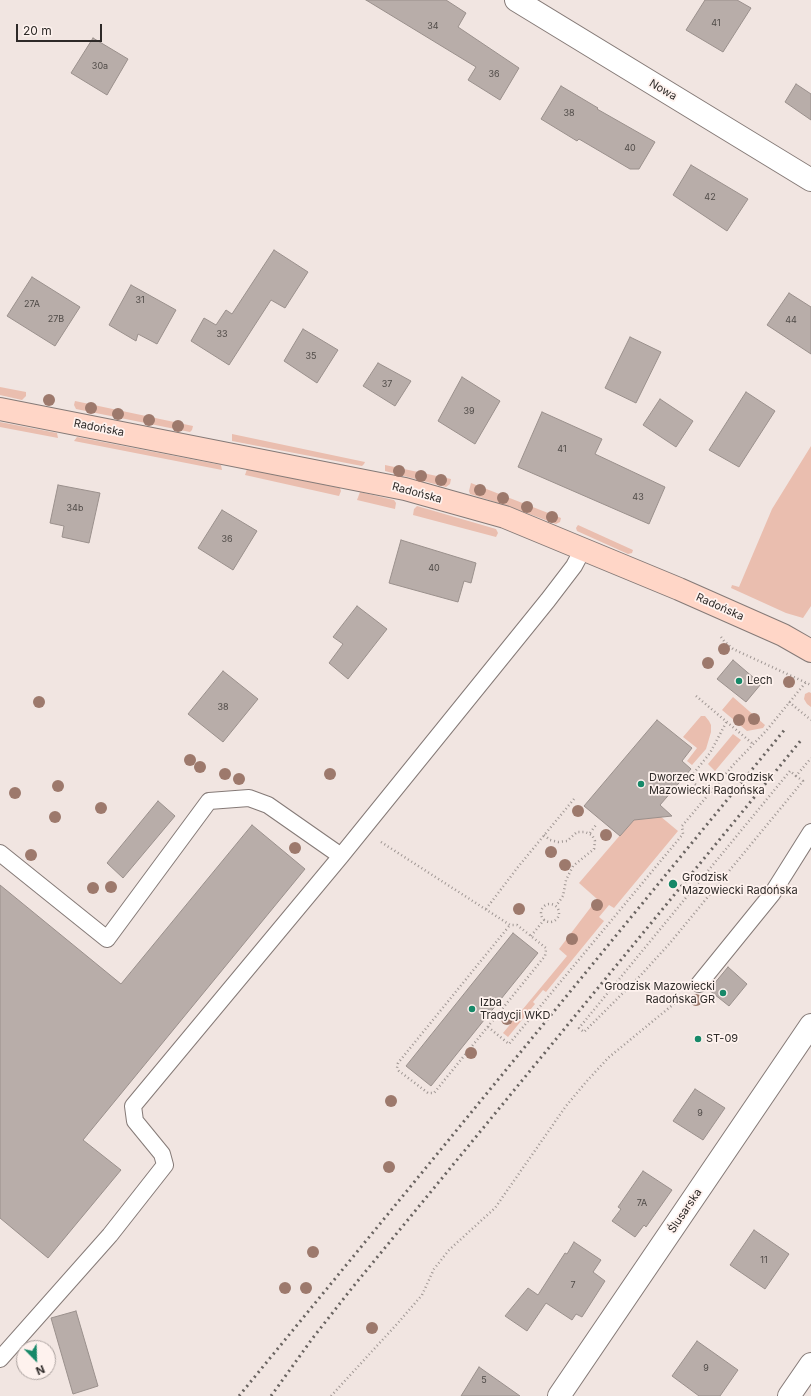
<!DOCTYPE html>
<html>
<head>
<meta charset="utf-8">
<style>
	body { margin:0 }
	#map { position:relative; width:811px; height:1396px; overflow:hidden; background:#f1e5e1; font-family:Inter,sans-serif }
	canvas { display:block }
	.north { position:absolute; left:16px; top:1340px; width:40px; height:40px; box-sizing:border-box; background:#fef2ee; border:1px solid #aba29f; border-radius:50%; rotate:157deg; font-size:11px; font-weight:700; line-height:16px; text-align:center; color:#2e2a28 }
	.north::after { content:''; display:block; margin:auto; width:14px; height:18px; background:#178969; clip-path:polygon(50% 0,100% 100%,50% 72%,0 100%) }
	.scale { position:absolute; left:16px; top:24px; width:86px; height:18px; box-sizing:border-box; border:2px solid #2e2a28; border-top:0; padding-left:5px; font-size:12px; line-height:14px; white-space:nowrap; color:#2e2a28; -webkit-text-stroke:3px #fef2ee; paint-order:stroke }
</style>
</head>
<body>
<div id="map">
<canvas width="811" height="1396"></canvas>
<div class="north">N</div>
<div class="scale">20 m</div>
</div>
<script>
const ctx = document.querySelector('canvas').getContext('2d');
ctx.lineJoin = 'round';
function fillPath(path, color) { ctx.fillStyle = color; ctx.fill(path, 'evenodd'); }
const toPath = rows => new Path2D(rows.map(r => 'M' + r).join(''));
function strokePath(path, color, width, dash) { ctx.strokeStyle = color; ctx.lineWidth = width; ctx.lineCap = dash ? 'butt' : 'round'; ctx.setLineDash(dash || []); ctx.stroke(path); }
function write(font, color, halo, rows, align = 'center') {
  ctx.font = font + ' Inter,sans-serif'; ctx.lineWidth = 3.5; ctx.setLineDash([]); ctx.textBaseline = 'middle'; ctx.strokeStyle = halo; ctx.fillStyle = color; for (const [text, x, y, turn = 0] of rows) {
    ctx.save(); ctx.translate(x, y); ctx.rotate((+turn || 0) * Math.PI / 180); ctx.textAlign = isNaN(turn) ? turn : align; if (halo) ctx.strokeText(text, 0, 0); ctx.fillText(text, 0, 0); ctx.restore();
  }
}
fillPath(toPath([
	[0,387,26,392,26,396,22,400,0,395],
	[75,401,193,426,192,430,190,432,76,409,74,405],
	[0,422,57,433,58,438,0,427],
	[232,434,365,462,364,464,362,466,232,441],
	[77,437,221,465,222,470,74,441],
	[811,446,811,606,803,618,786,613,731,588,732,585,739,587,772,509],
	[385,465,451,479,450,484,446,487,385,471],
	[247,469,340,488,341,491,339,496,245,475],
	[471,483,561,518,560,522,556,524,508,506,470,494,469,491],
	[360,492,394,500,396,503,395,509,357,500],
	[417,506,496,529,498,533,496,537,413,515,414,509],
	[578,525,633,550,632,553,628,554,577,531,576,528],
	[809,692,811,693,811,707,807,704,804,699,805,694],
	[733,697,765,725,763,728,747,731,722,710],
	[701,716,705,716,709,721,711,725,711,732,706,749,692,765,687,761,697,748,683,737],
	[733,734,741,740,715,771,708,764],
	[640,812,660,816,678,831,614,908,609,905,599,917,604,921,546,992,543,990,533,1002,535,1004,508,1037,503,1033,567,956,559,949,597,899,579,883]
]), '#eabeaf');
const building = toPath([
	[366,0,446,0,466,13,458,27,519,68,500,100,468,80,476,67,366,0],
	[705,0,737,0,751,8,723,52,686,30,705,0],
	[93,38,128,59,107,95,71,73,93,38],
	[796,84,811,94,811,120,785,102,796,84],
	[561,86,598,108,597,109,655,142,639,169,630,169,579,139,577,141,541,119,561,86],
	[691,165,748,199,727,231,673,195,691,165],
	[274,250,308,272,285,308,271,300,229,365,191,341,204,318,216,325,226,310,232,314,274,250],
	[32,277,80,307,55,346,7,316,32,277],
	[131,285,176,310,157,344,138,334,136,341,109,325,131,285],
	[789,293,811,307,811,354,767,325,789,293],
	[303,329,338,350,317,383,284,361,303,329],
	[630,337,661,352,636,403,605,388,630,337],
	[378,363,411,381,395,406,363,386,378,363],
	[462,377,500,401,475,444,438,421,462,377],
	[746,392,775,411,739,467,709,450,746,392],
	[660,399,693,421,676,447,643,425,660,399],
	[542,412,602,439,595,454,665,487,649,524,518,467,542,412],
	[58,485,100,493,89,543,62,537,64,526,50,523,58,485],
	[222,510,257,531,233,570,198,548,222,510],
	[401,540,476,563,471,583,464,581,458,602,389,583,401,540],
	[357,606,387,629,348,679,329,663,343,644,333,637,357,606],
	[733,660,761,684,746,702,717,679,733,660],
	[223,671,258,699,223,742,188,714,223,671],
	[657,720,692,748,682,761,691,769,660,805,672,816,634,820,620,836,584,806,657,720],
	[158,801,175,816,123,878,107,863,158,801],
	[252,825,305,869,83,1140,121,1170,48,1258,0,1218,0,885,121,984,252,825],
	[513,933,538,953,431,1086,406,1066,513,933],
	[728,967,747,984,729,1006,709,990,728,967],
	[695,1089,725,1108,703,1140,673,1121,695,1089],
	[643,1171,672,1190,646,1227,644,1225,635,1237,612,1221,621,1209,618,1207,643,1171],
	[754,1230,789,1254,765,1289,730,1265,754,1230],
	[574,1242,601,1260,593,1272,605,1281,582,1317,576,1314,572,1320,546,1303,527,1331,505,1316,528,1288,538,1295,565,1253,567,1254,574,1242],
	[76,1311,98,1386,73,1394,51,1318,76,1311],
	[697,1341,738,1370,720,1396,699,1396,672,1376,697,1341],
	[479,1367,520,1396,461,1396,479,1367]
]);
fillPath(building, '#b8ada9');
strokePath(building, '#9a908c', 1);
const lane = toPath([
	[0,853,107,939,209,801,249,798,268,805,341,856],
	[699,984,772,894,811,832],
	[0,1359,110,1235,165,1165,162,1154,135,1121,133,1106,341,856,548,600,574,566,583,549]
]);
const street = toPath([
	[516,0,811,180],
	[559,1396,811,1025],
	[789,1396,811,1364]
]);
const secondary = toPath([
	[0,409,405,489,505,517,679,589,783,635,811,651]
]);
strokePath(lane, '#857a77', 18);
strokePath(street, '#857a77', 24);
strokePath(secondary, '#857a77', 24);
strokePath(toPath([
	[721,637,724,641,733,649,811,685],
	[696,696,753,744],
	[789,702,811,720],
	[796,776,790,771,579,1028,584,1032,641,975,670,943,803,781,796,776,811,758],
	[708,795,689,779,710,753,727,721],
	[590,833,596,825],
	[544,835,550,840,558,842,567,841,577,832,585,832,592,835,595,841,594,849,573,866,566,880,563,896,556,906],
	[381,842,510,925,517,925,546,948,546,950,545,956,434,1093,428,1093,399,1071,397,1068,398,1063,510,925],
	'541 913a9 9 0 1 1 18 0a9 9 0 1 1-18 0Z',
	[486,909,518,867,574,799],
	[531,936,544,920],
	[488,1027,509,1044,683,834,682,826,735,763,766,731,806,682],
	[331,1396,397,1324,422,1295,434,1269,449,1250,495,1208,566,1106,586,1082,608,1058,681,998]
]), '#9f9693', 2.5, [1, 3]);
strokePath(lane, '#fff', 16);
strokePath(street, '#fff', 22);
strokePath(secondary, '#ffd6c7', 22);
strokePath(toPath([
	[239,1396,786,728],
	[271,1396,312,1339,352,1288,802,739]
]), '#6a6461', 3, [2, 4]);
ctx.fillStyle = '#9d796c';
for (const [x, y] of [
	[49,400],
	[91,408],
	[118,414],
	[149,420],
	[178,426],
	[399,471],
	[421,476],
	[441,480],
	[480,490],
	[503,498],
	[527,507],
	[552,517],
	[724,649],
	[708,663],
	[789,682],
	[39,702],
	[754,719],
	[739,720],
	[190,760],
	[200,767],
	[225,774],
	[330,774],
	[239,779],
	[58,786],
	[15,793],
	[101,808],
	[578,811],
	[55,817],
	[606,835],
	[295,848],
	[551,852],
	[31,855],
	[565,865],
	[111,887],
	[93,888],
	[597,905],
	[519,909],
	[572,939],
	[696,1000],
	[507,1019],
	[471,1053],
	[391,1101],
	[389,1167],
	[313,1252],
	[285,1288],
	[306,1288],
	[372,1328]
]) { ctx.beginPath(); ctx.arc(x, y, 6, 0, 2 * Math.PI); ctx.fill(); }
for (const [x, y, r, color] of [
	[739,681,4,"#178969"],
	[641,784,4,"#178969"],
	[673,884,5,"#178969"],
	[723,993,4,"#178969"],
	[472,1009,4,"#178969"],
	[698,1039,4,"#178969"]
]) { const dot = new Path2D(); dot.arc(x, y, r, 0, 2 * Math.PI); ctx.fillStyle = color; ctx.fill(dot); strokePath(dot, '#fef2ee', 1.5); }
write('9px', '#504b48', null, [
	["41",716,23],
	["34",433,26],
	["30a",100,66],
	["36",494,74],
	["38",569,113],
	["40",630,148],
	["42",710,197],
	["31",140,300],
	["27A",32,304],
	["27B",56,319],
	["44",791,320],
	["33",222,334],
	["35",311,356],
	["37",387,384],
	["39",469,411],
	["41",562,449],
	["43",638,497],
	["34b",75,508],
	["36",227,539],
	["40",434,568],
	["38",223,707],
	["9",700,1113],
	["7A",642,1203],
	["11",764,1260],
	["7",573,1285],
	["9",706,1368],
	["5",484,1380]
]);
write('11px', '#2e2a28', '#fef2ee', [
	["Nowa",663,90,31],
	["Radońska",99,428,11],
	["Radońska",417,493,15],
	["Radońska",720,607,24],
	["Ślusarska",685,1211,-56]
]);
write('11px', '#2e2a28', '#fef2ee', [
	["Lech",747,681],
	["Dworzec WKD Grodzisk",649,778],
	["Mazowiecki Radońska",649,791],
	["Grodzisk",682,878],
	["Mazowiecki Radońska",682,891],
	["Grodzisk Mazowiecki",715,987,"right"],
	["Radońska GR",715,1000,"right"],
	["Izba",480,1003],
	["Tradycji WKD",480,1016],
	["ST-09",706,1039]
], 'left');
</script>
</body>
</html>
